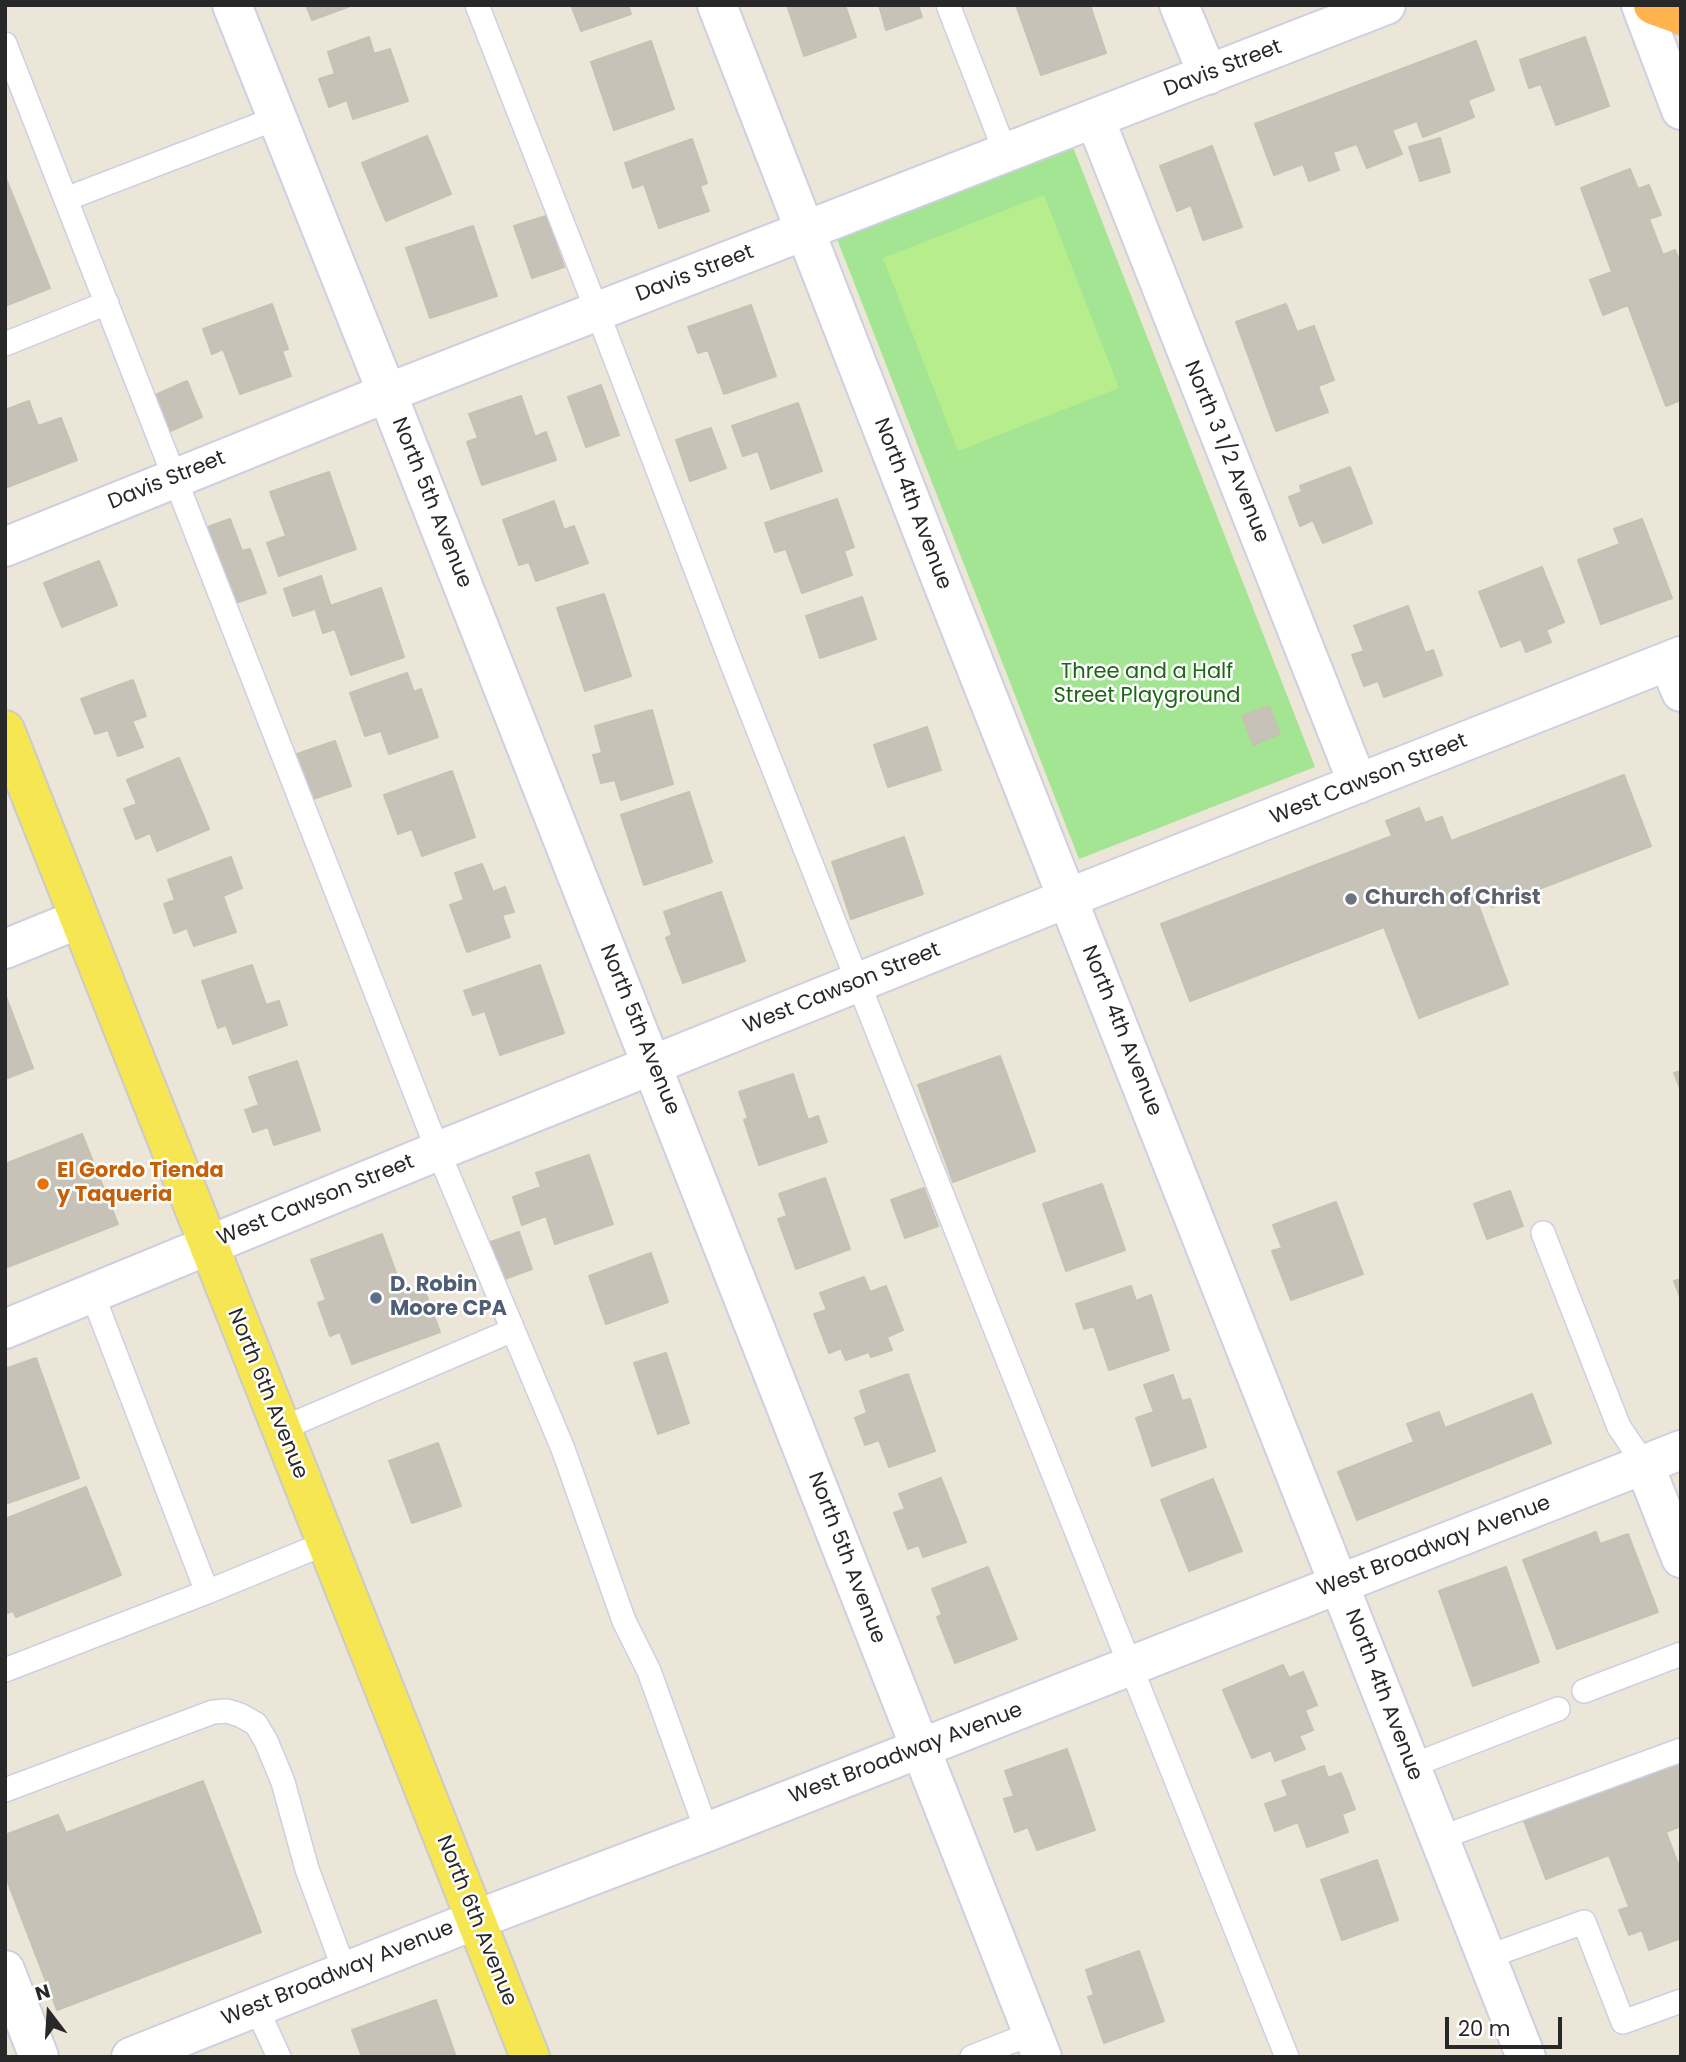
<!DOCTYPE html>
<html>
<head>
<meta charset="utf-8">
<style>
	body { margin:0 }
	#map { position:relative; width:1686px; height:2062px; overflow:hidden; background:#ebe6d8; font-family:Poppins,sans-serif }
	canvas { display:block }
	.frame { position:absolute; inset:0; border:7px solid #282828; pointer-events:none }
	.north { position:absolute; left:14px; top:1978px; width:70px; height:70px; -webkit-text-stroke:5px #fff; paint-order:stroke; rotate:343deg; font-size:19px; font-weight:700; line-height:28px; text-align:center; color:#282828 }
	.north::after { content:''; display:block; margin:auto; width:24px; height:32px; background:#282828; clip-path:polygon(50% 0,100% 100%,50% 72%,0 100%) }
	.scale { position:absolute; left:1445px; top:2017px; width:117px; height:32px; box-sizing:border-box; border:4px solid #282828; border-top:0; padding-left:9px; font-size:21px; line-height:24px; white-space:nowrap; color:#282828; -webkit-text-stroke:5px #fff; paint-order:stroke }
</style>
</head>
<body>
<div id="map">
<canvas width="1686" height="2062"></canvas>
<div class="frame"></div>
<div class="north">N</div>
<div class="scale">20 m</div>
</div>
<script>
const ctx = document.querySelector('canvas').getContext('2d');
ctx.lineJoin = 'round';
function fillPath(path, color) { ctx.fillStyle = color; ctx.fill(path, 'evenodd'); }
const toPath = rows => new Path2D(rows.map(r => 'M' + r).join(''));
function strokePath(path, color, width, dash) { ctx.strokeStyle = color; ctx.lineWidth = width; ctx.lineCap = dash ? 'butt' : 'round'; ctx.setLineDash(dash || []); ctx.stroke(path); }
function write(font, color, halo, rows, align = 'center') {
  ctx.font = font + ' Poppins,sans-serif'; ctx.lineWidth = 5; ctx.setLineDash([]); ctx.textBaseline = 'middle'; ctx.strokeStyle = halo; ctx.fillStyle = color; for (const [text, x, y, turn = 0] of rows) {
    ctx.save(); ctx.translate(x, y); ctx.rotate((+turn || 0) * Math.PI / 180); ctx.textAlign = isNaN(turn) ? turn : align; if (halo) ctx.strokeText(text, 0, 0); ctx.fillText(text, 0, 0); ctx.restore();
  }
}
fillPath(toPath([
	[1073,147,1315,767,1079,859,837,239]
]), '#a3e592');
fillPath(toPath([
	[1044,195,1119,388,958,451,883,258]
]), '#b7ed8c');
const building = toPath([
	[306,5,353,5,312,20,306,5],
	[571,5,628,5,631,14,581,31,571,5],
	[787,5,845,5,856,37,804,56,787,5],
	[879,5,918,5,922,17,886,30,879,5],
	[1016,5,1090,5,1106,53,1041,75,1016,5],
	[369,37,374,54,390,49,408,101,353,119,347,100,329,107,319,79,335,74,328,52,369,37],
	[1585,37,1609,106,1556,125,1541,84,1529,88,1520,60,1585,37],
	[651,41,674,109,614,130,591,62,651,41],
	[1476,41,1494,90,1468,100,1474,117,1423,137,1417,121,1392,130,1402,154,1367,168,1357,144,1333,152,1339,170,1309,181,1303,164,1274,175,1255,124,1476,41],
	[427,136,451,194,386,221,362,163,427,136],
	[1440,138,1450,172,1420,181,1409,147,1440,138],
	[692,139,707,183,700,186,709,211,659,228,644,184,633,188,625,163,692,139],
	[1212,146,1242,227,1203,240,1191,205,1177,211,1160,166,1212,146],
	[1630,169,1638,189,1649,185,1661,215,1649,219,1663,255,1675,250,1681,265,1681,281,1677,282,1681,292,1681,400,1666,406,1628,305,1603,315,1590,280,1612,272,1581,188,1630,169],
	[5,176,50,288,5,306,5,176],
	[546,216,564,267,532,278,514,226,546,216],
	[473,226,497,296,430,318,406,248,473,226],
	[272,304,288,349,282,351,291,376,240,394,223,349,212,354,203,329,272,304],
	[1286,304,1297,332,1314,326,1334,380,1318,386,1328,412,1276,431,1236,322,1286,304],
	[751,305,776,376,724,394,708,350,698,353,688,327,751,305],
	[187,381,202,417,168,432,153,396,187,381],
	[601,385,619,435,586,447,568,397,601,385],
	[521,396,535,437,546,432,556,460,482,485,467,442,478,438,469,414,521,396],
	[29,401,38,426,61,418,77,460,5,488,5,410,29,401],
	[798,403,822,471,771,489,758,451,743,456,732,426,798,403],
	[711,428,726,468,690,481,676,440,711,428],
	[1350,467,1372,523,1323,543,1313,520,1300,526,1289,497,1302,492,1300,486,1350,467],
	[329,472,356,549,279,576,267,543,286,536,270,492,329,472],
	[837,499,854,547,844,551,852,575,802,593,786,549,775,552,765,523,837,499],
	[554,501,564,530,574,526,588,563,536,581,529,562,519,565,503,520,554,501],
	[230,519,242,551,250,549,266,593,232,604,205,528,230,519],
	[1642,519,1672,598,1601,624,1578,560,1620,544,1614,529,1642,519],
	[99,561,117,605,62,627,44,583,99,561],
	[1542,567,1564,622,1546,630,1551,642,1526,652,1521,639,1501,647,1479,592,1542,567],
	[321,576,330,604,293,616,284,589,321,576],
	[381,588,404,657,351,675,335,629,323,633,316,611,381,588],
	[604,594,631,676,585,691,557,608,604,594],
	[862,597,876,639,820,658,806,616,862,597],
	[1408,606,1425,653,1433,650,1442,675,1384,697,1378,681,1364,686,1352,655,1364,651,1354,626,1408,606],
	[407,673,414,692,421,689,438,737,389,754,381,731,365,736,350,693,407,673],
	[133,680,146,716,132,721,143,747,118,756,108,730,95,734,81,699,133,680],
	[1269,706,1280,734,1253,745,1242,716,1269,706],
	[652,710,673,784,621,800,615,780,601,783,593,755,602,753,595,726,652,710],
	[927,727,941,770,888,787,874,745,927,727],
	[335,741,351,786,310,800,294,755,335,741],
	[179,758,209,829,157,851,150,833,136,839,124,809,137,804,127,780,179,758],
	[452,771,475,837,422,856,412,829,398,834,384,795,452,771],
	[1624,775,1651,846,1492,907,1485,887,1473,891,1508,984,1419,1018,1384,927,1190,1001,1161,924,1392,836,1386,821,1419,808,1425,823,1442,817,1451,841,1624,775],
	[689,792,712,862,644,885,621,815,689,792],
	[904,837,923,894,851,919,832,862,904,837],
	[231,857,242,888,223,896,236,932,194,946,187,928,174,933,164,904,175,900,168,880,231,857],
	[482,864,493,892,505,887,514,912,502,915,510,937,467,952,450,905,464,900,455,873,482,864],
	[721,892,745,961,683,983,666,938,672,935,664,912,721,892],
	[252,965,266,1005,279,1001,287,1025,233,1044,226,1025,218,1028,202,981,252,965],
	[540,965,564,1033,500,1055,485,1011,473,1015,464,991,540,965],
	[5,994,33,1068,5,1079,5,994],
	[1000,1056,1035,1151,953,1182,918,1085,1000,1056],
	[297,1061,320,1130,274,1145,268,1127,253,1132,245,1110,259,1105,249,1077,297,1061],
	[1681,1071,1681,1091,1674,1073,1681,1071],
	[793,1074,808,1120,818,1116,827,1142,759,1165,744,1120,748,1118,739,1092,793,1074],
	[82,1134,118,1224,5,1268,5,1164,82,1134],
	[589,1155,613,1224,555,1244,546,1216,522,1225,513,1197,541,1187,536,1173,589,1155],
	[825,1178,850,1249,796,1269,778,1219,787,1216,779,1194,825,1178],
	[1102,1184,1125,1250,1066,1271,1043,1204,1102,1184],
	[924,1188,938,1226,905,1238,891,1200,924,1188],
	[1510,1191,1523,1226,1487,1239,1474,1204,1510,1191],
	[1336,1202,1363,1274,1291,1300,1272,1251,1282,1248,1273,1225,1336,1202],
	[519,1232,532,1269,499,1281,485,1244,519,1232],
	[382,1234,404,1295,424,1289,440,1332,352,1364,340,1332,330,1336,318,1303,326,1300,311,1260,382,1234],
	[651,1253,668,1302,606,1324,589,1276,651,1253],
	[864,1277,870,1292,886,1286,903,1330,887,1337,892,1350,871,1357,869,1352,846,1360,841,1348,829,1353,814,1314,827,1310,820,1293,864,1277],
	[1681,1279,1681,1300,1674,1281,1681,1279],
	[1131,1286,1136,1301,1151,1295,1169,1350,1109,1370,1094,1326,1084,1329,1076,1304,1131,1286],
	[666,1353,689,1423,658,1434,634,1363,666,1353],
	[36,1358,79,1478,5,1504,5,1369,36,1358],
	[908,1374,935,1451,889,1467,879,1440,865,1445,855,1418,867,1413,860,1391,908,1374],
	[1173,1375,1182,1401,1190,1399,1206,1447,1152,1466,1136,1418,1154,1412,1144,1385,1173,1375],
	[1532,1394,1551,1443,1357,1520,1338,1472,1414,1442,1407,1424,1439,1412,1445,1428,1532,1394],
	[438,1443,461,1506,412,1523,389,1461,438,1443],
	[941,1478,966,1542,923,1557,919,1545,908,1549,894,1513,905,1509,899,1494,941,1478],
	[1213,1479,1242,1551,1189,1571,1161,1500,1213,1479],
	[86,1487,121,1575,16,1617,13,1611,5,1614,5,1519,86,1487],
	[1596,1532,1600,1544,1628,1534,1658,1612,1557,1649,1523,1560,1596,1532],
	[988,1567,1017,1639,955,1663,937,1617,942,1614,932,1589,988,1567],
	[1506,1567,1539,1662,1473,1686,1439,1591,1506,1567],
	[1283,1665,1289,1678,1303,1672,1317,1705,1305,1710,1313,1730,1299,1736,1305,1749,1275,1761,1271,1750,1252,1758,1223,1690,1283,1665],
	[1067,1749,1095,1830,1037,1850,1028,1827,1015,1832,1004,1799,1014,1796,1005,1771,1067,1749],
	[1681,1761,1681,1826,1666,1832,1681,1872,1681,1938,1649,1950,1642,1930,1629,1935,1619,1910,1629,1907,1609,1855,1546,1879,1524,1821,1681,1761],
	[1324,1766,1328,1778,1341,1773,1355,1809,1342,1814,1348,1832,1307,1847,1298,1822,1275,1831,1265,1804,1288,1796,1282,1781,1324,1766],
	[203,1781,261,1932,57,2010,5,1875,5,1835,58,1815,66,1833,203,1781],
	[1377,1860,1398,1920,1342,1940,1321,1880,1377,1860],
	[1139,1951,1164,2021,1104,2043,1088,1997,1094,1995,1086,1970,1139,1951],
	[436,2000,456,2057,362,2057,352,2030,436,2000]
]);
fillPath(building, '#c6c2b8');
strokePath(building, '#c6c2b2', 2);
const lane = toPath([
	[477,5,597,311,734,669,987,1308,1287,2057],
	[948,5,1006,154],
	[5,44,438,1151,563,1449,624,1621,649,1671,707,1832],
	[66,199,277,118],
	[5,344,107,303],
	[1543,1233,1619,1427,1644,1464],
	[92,1293,207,1592,326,1543],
	[281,1429,513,1330],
	[5,1670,207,1592],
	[1584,1691,1681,1654],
	[1411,1766,1558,1709],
	[5,1790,213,1712,227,1711,240,1715,256,1724,266,1741,283,1782,307,1869,345,1972],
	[1440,1838,1681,1750],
	[1487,1957,1584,1922,1623,2022,1681,2001],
	[256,2007,279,2057],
	[972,2057,1033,2033]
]);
const street = toPath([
	[232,5,387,393,1042,2057],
	[717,5,941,579,1526,2057],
	[1179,5,1208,75],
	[1641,5,1681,110],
	[1095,119,1358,784],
	[5,547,387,393,1386,5],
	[1668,661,1681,692],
	[5,949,79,919],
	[5,1329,438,1151,1068,898,1681,656],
	[1644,1464,1681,1558],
	[5,1970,39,2057]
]);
const secondary = toPath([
	[131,2057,475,1920,707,1832,1681,1450]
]);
const primary = toPath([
	[5,730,530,2057]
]);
const highway = toPath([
	[1653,5,1681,15]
]);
strokePath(lane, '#cecfe2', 26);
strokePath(street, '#cecfe2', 42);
strokePath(secondary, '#cecfe2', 42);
strokePath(primary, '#cbcbcb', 42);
strokePath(highway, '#cbcbcb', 42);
strokePath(lane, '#fff', 23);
strokePath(street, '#fff', 38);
strokePath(secondary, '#fff', 38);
strokePath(primary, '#f6e652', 38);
strokePath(highway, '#ffb34f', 38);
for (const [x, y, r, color] of [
	[1351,899,7,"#6b7280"],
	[43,1184,7,"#e8710a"],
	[376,1298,7,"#5c6f8a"]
]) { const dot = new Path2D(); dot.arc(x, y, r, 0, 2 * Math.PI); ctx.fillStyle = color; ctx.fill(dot); strokePath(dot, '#fff', 2.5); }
write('21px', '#282828', '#fff', [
	["Davis Street",1223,69,-21],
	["Davis Street",695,274,-21],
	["North 3 1/2 Avenue",1226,452,68],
	["Davis Street",167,481,-22],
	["North 5th Avenue",431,503,68],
	["North 4th Avenue",912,504,69],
	["West Cawson Street",1369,780,-22],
	["West Cawson Street",842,989,-22],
	["North 5th Avenue",639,1030,68],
	["North 4th Avenue",1121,1031,68],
	["West Cawson Street",316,1201,-22],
	["North 6th Avenue",267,1394,68],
	["West Broadway Avenue",1434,1547,-21],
	["North 5th Avenue",846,1558,69],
	["North 4th Avenue",1383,1695,69],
	["West Broadway Avenue",906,1754,-21],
	["North 6th Avenue",476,1921,68],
	["West Broadway Avenue",338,1974,-22]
]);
write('21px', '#1c6616', '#fff', [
	["Three and a Half",1147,673],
	["Street Playground",1147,697]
]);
write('bold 21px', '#5b616d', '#fff', [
	["Church of Christ",1365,899]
], 'left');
write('bold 21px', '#c56008', '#fff', [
	["El Gordo Tienda",57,1172],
	["y Taqueria",57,1196]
], 'left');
write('bold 21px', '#4e5e75', '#fff', [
	["D. Robin",390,1286],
	["Moore CPA",390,1310]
], 'left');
</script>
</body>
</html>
